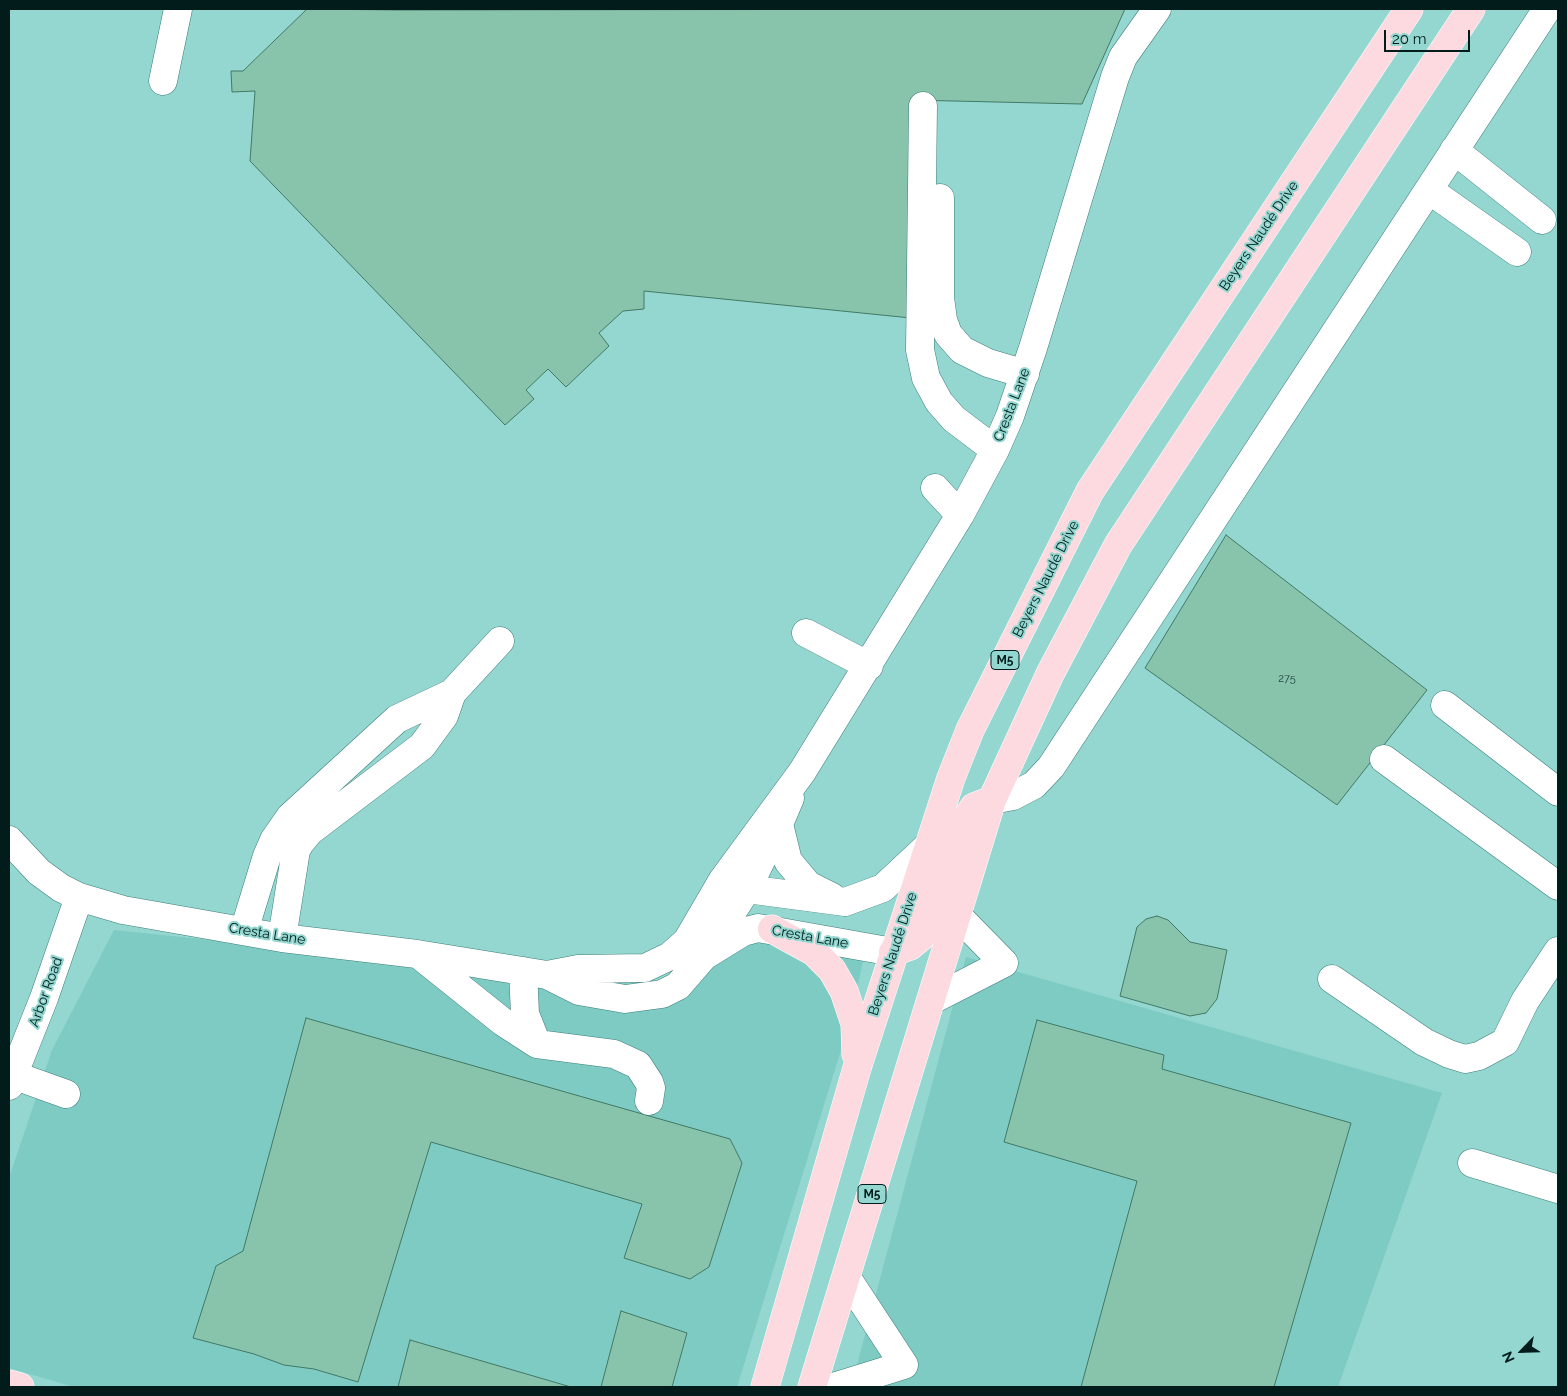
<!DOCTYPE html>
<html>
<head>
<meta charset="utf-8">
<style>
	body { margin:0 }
	#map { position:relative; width:1567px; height:1396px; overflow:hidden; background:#93d7d0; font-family:Raleway,sans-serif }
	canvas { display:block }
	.frame { position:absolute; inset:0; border:10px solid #011c1a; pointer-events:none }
	.north { position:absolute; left:1497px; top:1326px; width:50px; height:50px; -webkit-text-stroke:4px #93d7d0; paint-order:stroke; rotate:246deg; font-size:14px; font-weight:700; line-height:20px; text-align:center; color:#011c1a }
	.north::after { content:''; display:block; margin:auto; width:18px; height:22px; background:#011c1a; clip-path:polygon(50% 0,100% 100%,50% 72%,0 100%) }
	.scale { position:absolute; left:1384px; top:30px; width:86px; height:22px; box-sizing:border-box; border:2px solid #011c1a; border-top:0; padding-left:6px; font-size:15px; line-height:18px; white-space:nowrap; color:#011c1a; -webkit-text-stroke:4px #93d7d0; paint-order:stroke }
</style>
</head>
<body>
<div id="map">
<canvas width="1567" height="1396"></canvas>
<div class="frame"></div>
<div class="north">N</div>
<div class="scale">20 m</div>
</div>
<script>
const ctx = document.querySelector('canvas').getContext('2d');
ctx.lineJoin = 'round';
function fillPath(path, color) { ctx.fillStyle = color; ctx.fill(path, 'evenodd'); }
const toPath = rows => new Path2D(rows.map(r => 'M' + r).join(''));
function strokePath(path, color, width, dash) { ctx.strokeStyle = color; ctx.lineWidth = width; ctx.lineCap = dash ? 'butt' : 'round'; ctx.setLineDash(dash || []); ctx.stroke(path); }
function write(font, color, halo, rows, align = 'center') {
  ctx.font = font + ' Raleway,sans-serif'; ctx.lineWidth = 4; ctx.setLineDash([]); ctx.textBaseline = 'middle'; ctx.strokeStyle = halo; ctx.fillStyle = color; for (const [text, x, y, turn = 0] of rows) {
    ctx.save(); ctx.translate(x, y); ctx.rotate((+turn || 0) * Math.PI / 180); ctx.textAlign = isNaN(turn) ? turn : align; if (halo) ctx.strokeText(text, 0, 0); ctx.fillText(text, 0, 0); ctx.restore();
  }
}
fillPath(toPath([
	[757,914,869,935,849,1024,737,1387,74,1387,9,1368,9,1178,52,1050,114,930,673,988],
	[966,957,1442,1093,1338,1387,851,1387]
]), '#7ecbc4');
const building = toPath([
	[307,9,399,10,1125,9,1082,104,911,100,911,318,644,291,644,309,623,311,599,333,609,346,566,387,548,369,526,390,534,399,505,425,250,161,255,91,232,92,231,71,243,71,307,9],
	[1226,535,1427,690,1337,805,1145,668,1226,535],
	[1157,916,1168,920,1190,942,1227,950,1217,999,1206,1013,1190,1016,1120,996,1137,927,1146,919,1157,916],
	[306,1018,730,1139,742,1163,709,1267,690,1279,624,1258,642,1204,431,1142,358,1382,314,1369,284,1365,254,1354,193,1338,216,1266,243,1251,306,1018],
	[1037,1020,1164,1055,1162,1069,1351,1123,1274,1387,1081,1387,1137,1181,1004,1142,1037,1020],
	[621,1311,687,1333,672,1387,601,1387,621,1311],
	[410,1340,571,1387,398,1387,410,1340]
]);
fillPath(building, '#88c3ac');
strokePath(building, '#417a66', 1);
const minor = toPath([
	[163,81,178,9],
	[923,106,920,350,926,378,939,402,954,419,995,450],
	[1454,150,1542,220],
	[1429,190,1517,252],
	[940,198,940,298,943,320,948,334,962,350,988,363,1025,374],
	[935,488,960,515],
	[806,633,869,666],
	[1445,705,1558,792],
	[1384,759,1558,886],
	[790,798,779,824,788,861,808,885,832,897],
	[992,800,1013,796,1034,785,1051,767,1547,9],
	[9,840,39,872,61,888,79,897,123,910,282,938,417,954,547,975,579,991,625,999,662,994,678,986,704,956,743,932,758,928,893,952],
	[722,881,747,889,845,902,883,888,929,845],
	[244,931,267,856,274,840,290,817,397,719,452,693],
	[282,938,296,850,300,843,310,831,422,746,444,716,452,693,500,641],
	[707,951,747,889,776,830],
	[418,954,503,1022,537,1044,614,1054,638,1065,649,1082,651,1088,649,1101],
	[523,971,525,1014,537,1044],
	[547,975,578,969,645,968,670,956,687,941,722,881,802,772,960,515,995,450,1010,416,1033,348,1115,77,1123,57,1157,9],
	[1332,979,1424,1042,1449,1054,1465,1059,1479,1056,1505,1042,1525,1001,1558,951],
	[932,1000,1004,963,957,915],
	[13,1075,66,1094],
	[9,1086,44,998,79,897],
	[1472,1163,1558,1189],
	[833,1387,904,1365,847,1278]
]);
const major = toPath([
	[772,929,814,952,832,970,844,991,855,1024,856,1054],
	[893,952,910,946,921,937,929,922,954,836,974,807,992,800],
	[9,1384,20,1387],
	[765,1387,857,1068,951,778,970,730,1090,491,1409,9],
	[812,1387,992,800,1050,674,1118,545,1471,9]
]);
strokePath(minor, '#3b7f79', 29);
strokePath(major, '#fff', 29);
strokePath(minor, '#fff', 28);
strokePath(major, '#fcdae0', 28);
write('11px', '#23463e', null, [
	["275",1287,679]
]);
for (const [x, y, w] of [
	[1005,660,28],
	[872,1194,28]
]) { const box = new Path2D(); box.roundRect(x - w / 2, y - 9.5, w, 19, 4); ctx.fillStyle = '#93d7d0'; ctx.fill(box); strokePath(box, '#011c1a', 1); }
write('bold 12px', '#011c1a', null, [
	["M5",1005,660],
	["M5",872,1194]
]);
write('14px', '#011c1a', '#93d7d0', [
	["Beyers Naudé Drive",1259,236,-56],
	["Cresta Lane",1012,405,-69],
	["Beyers Naudé Drive",1046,579,-63],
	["Cresta Lane",267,934,9],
	["Cresta Lane",810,937,10],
	["Beyers Naudé Drive",893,954,-72],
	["Arbor Road",46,992,-70]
]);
</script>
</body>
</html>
